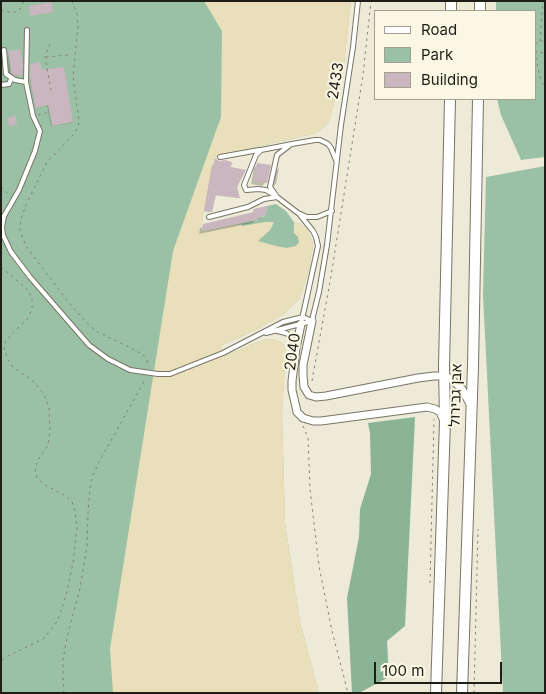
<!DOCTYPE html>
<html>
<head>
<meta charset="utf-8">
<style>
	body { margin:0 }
	#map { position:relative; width:546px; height:694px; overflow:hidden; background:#edead8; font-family:Inter,sans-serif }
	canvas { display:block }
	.frame { position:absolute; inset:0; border:2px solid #1e1d16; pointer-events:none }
	.legend { position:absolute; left:374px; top:10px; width:162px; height:90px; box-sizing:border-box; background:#fbf7e5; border:1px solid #a3a092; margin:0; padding:6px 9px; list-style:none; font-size:15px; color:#1e1d16 }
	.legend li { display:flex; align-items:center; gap:10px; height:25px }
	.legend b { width:25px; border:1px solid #a3a092 }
	.scale { position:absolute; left:374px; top:662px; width:128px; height:22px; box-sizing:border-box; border:2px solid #1e1d16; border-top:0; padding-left:6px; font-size:15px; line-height:18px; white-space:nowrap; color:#1e1d16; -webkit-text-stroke:4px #fbf7e5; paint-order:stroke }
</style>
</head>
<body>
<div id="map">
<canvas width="546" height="694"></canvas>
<div class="frame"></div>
<ul class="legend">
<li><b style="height:6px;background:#fff"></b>Road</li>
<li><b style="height:14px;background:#9ac1a5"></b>Park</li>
<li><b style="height:14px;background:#c9b6be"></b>Building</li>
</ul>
<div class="scale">100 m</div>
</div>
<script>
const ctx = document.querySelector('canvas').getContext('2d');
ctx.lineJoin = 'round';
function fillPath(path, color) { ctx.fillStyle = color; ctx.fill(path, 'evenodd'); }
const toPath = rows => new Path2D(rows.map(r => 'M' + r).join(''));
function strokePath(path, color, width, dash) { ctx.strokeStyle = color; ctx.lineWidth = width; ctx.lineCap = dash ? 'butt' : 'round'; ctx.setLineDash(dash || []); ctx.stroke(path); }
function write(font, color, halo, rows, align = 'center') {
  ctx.font = font + ' Inter,Heebo,sans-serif'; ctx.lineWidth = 4; ctx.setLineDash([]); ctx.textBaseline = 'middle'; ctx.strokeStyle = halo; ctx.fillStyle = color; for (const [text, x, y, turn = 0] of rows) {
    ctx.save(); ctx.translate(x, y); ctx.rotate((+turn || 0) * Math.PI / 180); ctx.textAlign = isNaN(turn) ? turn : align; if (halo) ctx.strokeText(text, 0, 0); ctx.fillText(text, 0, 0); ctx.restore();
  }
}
fillPath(toPath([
	[1,1,351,1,344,64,330,119,328,124,319,131,312,134,214,157,200,232,258,220,258,219,265,216,267,206,276,204,286,211,294,222,301,224,306,229,312,240,313,247,308,273,300,298,284,314,256,330,220,346,225,356,262,340,274,339,283,343,286,351,282,412,285,523,300,622,319,693,1,693],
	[496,1,545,1,545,157,521,160,501,115,497,99,535,99,535,11,496,11],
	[545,166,545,693,503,693,483,295,486,177]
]), '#9ac1a5');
fillPath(toPath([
	[415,417,405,626,387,641,389,677,359,693,352,693,347,598,359,537,360,509,371,474,370,433,368,423]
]), '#8bb497');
fillPath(toPath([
	[204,1,351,1,344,64,330,119,328,124,319,131,312,134,214,157,200,232,241,224,242,226,265,222,274,222,270,230,258,241,276,246,287,248,296,246,299,242,298,237,294,233,294,222,301,224,306,229,312,240,313,247,308,273,300,298,284,314,256,330,220,346,225,356,262,340,274,339,283,343,286,351,282,412,285,523,300,622,319,693,113,693,110,649,173,251,221,117,222,31]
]), '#e9e0bb');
fillPath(toPath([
	[8,52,20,75,14,76,9,73],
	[31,65,72,122,71,123,51,126,47,105,35,108,30,79],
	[215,159,230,168,238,198,214,195,210,212,204,211,212,168,213,166],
	[258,164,266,182,262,186,251,184,254,168],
	[279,168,276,184,271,188,275,172],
	[254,211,264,215,260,219,254,221,252,223,199,234,200,229,204,225,249,215]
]), '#0003');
fillPath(toPath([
	[51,2,53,12,30,16,29,6],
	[20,49,23,65,22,75,15,76,11,73,8,51],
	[40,62,42,70,64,67,73,122,52,126,48,105,35,108,30,77,30,64],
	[16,116,17,125,9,126,7,118],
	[215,158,219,161,225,160,232,162,231,167,246,170,237,187,240,198,216,195,212,212,204,211,212,165,214,165],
	[257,163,271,165,267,183,254,180],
	[267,206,265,216,257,217,257,219,202,231,203,224,254,212,253,209]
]), '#c9b6be');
const lane = toPath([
	[27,30,26,82,33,116,40,131,35,151,19,190,4,216,2,227,3,235,11,252,30,277,89,345,108,359,130,370,158,374,170,374,223,353,283,322,303,317,312,321],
	[4,50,6,74,15,80,26,82],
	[1,85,9,84,11,79],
	[220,157,259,150],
	[332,211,317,217,307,217,298,213,277,197,266,190,258,189,247,190,246,190,244,185,256,155,261,150,292,144,315,140,320,140,328,144,331,148,336,160],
	[300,215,313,231,316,237,318,246,301,324],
	[209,217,248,207,264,199,277,197,270,187,277,155,290,145],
	[312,320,319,292,327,245,341,125,353,47,358,1],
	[277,331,286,333,290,336,295,343,295,346],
	[266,333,312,321]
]);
const street = toPath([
	[312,321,303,365,303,375,304,387,309,395,316,397,326,396,418,378,434,376,445,376,451,379,462,389,471,406],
	[301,324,296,348,292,381,292,390,296,407,297,412,303,418,313,421,321,421,427,407,435,409,440,412,444,421]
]);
const secondary = toPath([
	[451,11,451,1],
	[480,11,480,1],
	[436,693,445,421,444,366,450,99],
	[462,693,473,366,478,99]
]);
strokePath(lane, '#787565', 6);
strokePath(street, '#787565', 9);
strokePath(secondary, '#787565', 12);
strokePath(toPath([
	[72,1,77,14,78,26,73,77,79,121,78,127,75,133,47,162,26,205,21,219,20,231,26,246,69,303,86,322,96,331,135,350,143,355,147,360,148,367],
	[1,10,13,13,20,9,24,1],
	[540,41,543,1],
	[50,44,45,57,51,90],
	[535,44,540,41,543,41,545,43],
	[535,50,537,52,542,53,545,50],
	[536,51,536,59,541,82,545,86],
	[46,57,68,55],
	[38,115,50,112],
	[1,187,8,194],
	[1,267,28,290,32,298,32,309,28,318,6,340,4,347,7,358,13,367,33,381,44,394,49,408,50,432,48,445,38,460,35,468,37,478,45,485,66,496,72,502,75,511,77,528,73,563,66,596,57,622,43,639,8,656,1,661],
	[312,381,331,276,363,75,371,1],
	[303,426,308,438,310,489,319,566,332,631,348,693],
	[430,583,434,419],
	[64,693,63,677,63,659,68,633,79,593,87,547,88,512,90,487,93,475,99,462,145,380],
	[474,693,478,529]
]), '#817f73', 1, [2.5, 4]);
strokePath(lane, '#fff', 4);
strokePath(street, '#fff', 7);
strokePath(secondary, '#fff', 10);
write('15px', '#1e1d16', '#fbf7e5', [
	["2433",336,81,-81],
	["2040",293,352,-82],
	["אבן גבירול",456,395,-88]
]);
</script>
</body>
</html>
